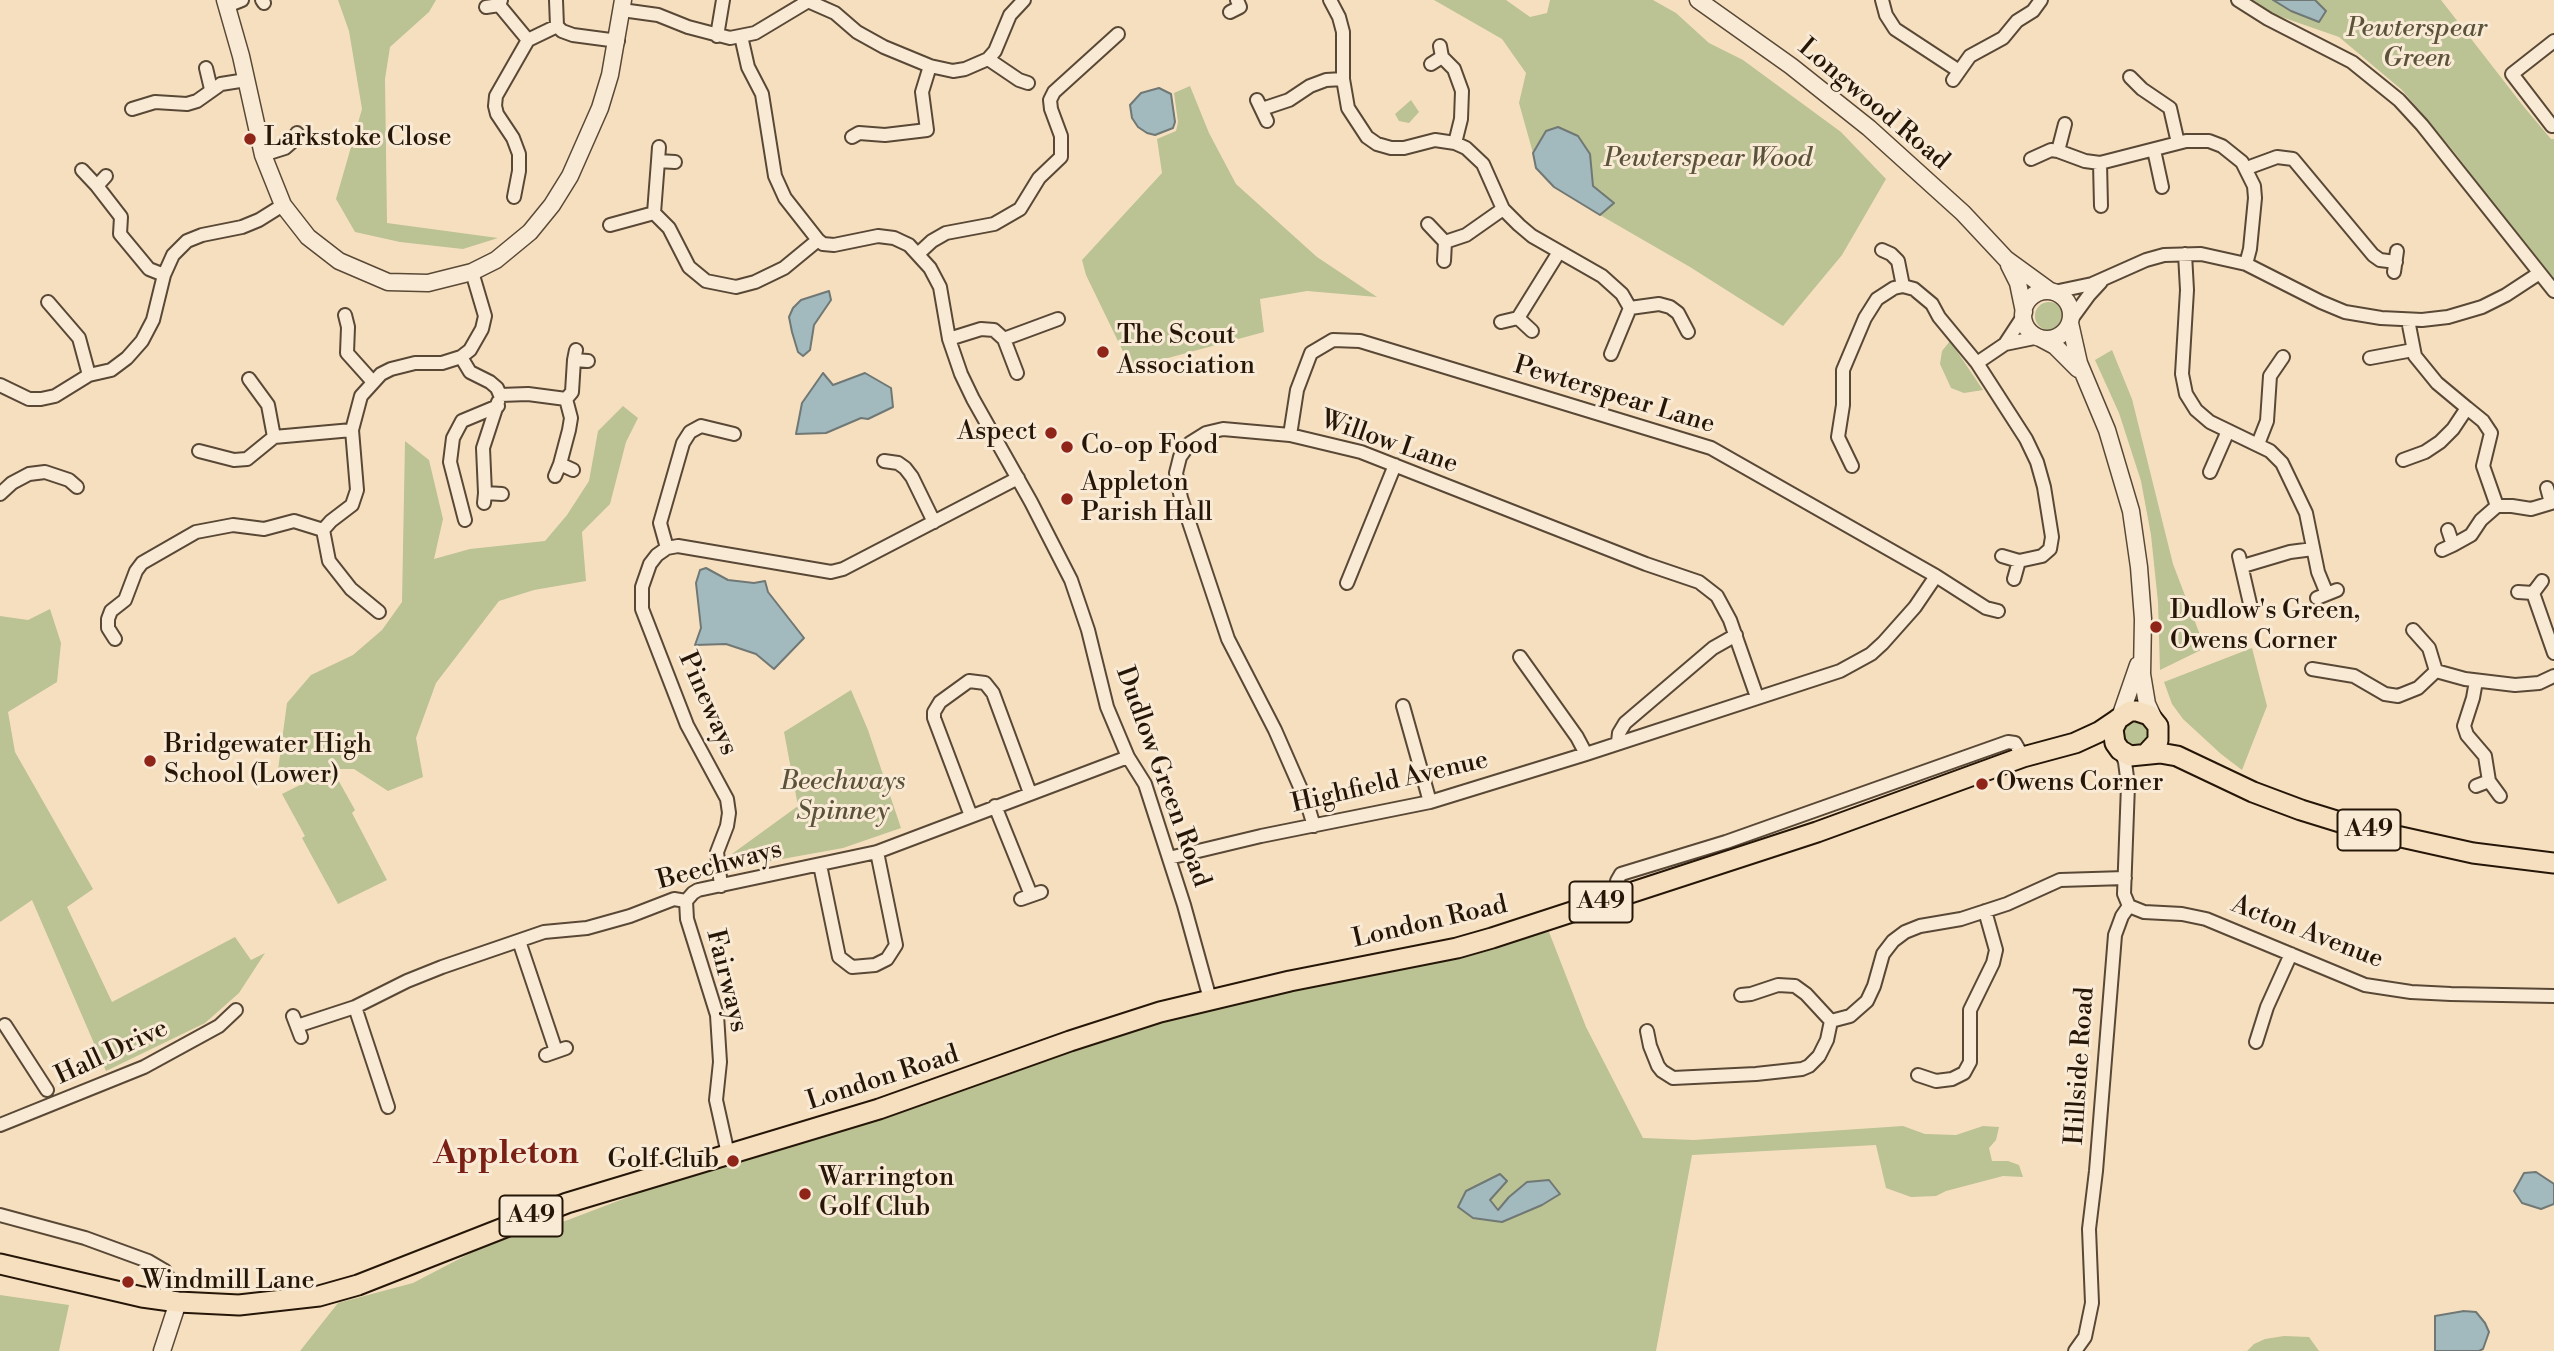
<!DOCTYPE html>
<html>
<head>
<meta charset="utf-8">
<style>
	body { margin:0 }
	canvas { display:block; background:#f6dfbf }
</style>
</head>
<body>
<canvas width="2554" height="1351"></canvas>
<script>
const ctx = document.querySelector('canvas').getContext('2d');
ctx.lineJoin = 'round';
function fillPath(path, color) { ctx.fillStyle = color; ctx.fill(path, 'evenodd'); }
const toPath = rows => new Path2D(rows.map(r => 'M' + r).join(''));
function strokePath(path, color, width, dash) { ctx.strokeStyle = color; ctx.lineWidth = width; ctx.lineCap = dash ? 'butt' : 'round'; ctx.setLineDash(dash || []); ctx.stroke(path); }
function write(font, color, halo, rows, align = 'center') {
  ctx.font = font + ' "Libre Bodoni",serif'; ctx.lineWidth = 6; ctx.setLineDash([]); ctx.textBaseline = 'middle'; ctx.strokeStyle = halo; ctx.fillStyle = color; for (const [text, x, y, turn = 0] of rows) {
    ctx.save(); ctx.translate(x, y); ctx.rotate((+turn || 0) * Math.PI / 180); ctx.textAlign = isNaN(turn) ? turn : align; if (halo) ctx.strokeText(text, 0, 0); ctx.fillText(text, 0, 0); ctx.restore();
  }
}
fillPath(toPath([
	[338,0,436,0,429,12,390,47,385,79,387,223,498,238,463,249,400,242,355,232,336,199,362,109,349,31],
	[1434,0,1506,0,1530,17,1547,13,1550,0,1653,0,1676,13,1709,43,1743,60,1841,132,1886,179,1842,255,1783,326,1690,267,1600,215,1614,203,1593,186,1590,154,1558,127,1546,131,1533,153,1519,103,1526,73,1502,39],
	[2242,0,2441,0,2524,107,2551,139,2554,139,2554,284,2455,153,2402,90,2339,37,2273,14],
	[1190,86,1209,133,1236,184,1317,257,1377,297,1307,291,1260,299,1264,332,1131,368,1086,275,1082,260,1162,173,1157,139,1176,131,1178,122,1174,93],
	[1411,100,1419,112,1409,123,1399,121,1395,114],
	'2035 316a14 14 0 1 1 28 0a14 14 0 1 1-28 0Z',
	[1950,341,1983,390,1964,393,1951,388,1940,364,1942,351],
	[2112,350,2132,399,2173,564,2205,648,2160,670,2158,602,2151,535,2141,481,2119,413,2095,360],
	[623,406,638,418,626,442,610,504,582,532,586,581,534,590,499,601,436,683,416,738,423,777,388,791,354,769,332,769,355,810,352,813,387,880,338,904,302,838,305,836,282,794,330,770,278,770,287,703,311,675,353,655,382,630,402,602,405,441,429,460,443,519,434,559,470,549,545,541,567,515,589,481,598,431],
	[50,609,61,643,57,682,8,712,15,752,93,889,67,907,112,1002,235,937,251,960,265,953,239,993,205,1023,106,1071,32,900,0,922,0,616,28,620],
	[2252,648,2267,706,2242,770,2221,754,2183,719,2172,704,2164,682],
	[851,690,868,730,901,828,843,848,738,867,727,864,725,859,798,806,784,732],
	'2122 733a14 14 0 1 1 28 0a14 14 0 1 1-28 0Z',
	[1549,932,1586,1027,1643,1138,1694,1140,1903,1126,1925,1134,1956,1135,1983,1126,1999,1127,1996,1140,1989,1148,1992,1161,2008,1161,2019,1165,2023,1177,2003,1176,1946,1191,1936,1196,1911,1197,1886,1188,1876,1145,1692,1155,1656,1351,300,1351,338,1303,413,1283,484,1246,568,1220,767,1144,1070,1041,1433,952],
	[0,1295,69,1305,59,1351,0,1351],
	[2284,1336,2309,1337,2319,1351,2247,1351,2254,1344,2265,1339]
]), '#bbc293');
const water = toPath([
	[2273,0,2315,0,2326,11,2319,22,2291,11,2273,0],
	[1159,88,1171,94,1175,122,1173,128,1155,135,1147,133,1138,127,1132,118,1130,105,1141,93,1159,88],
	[1558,127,1578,136,1590,154,1593,186,1614,203,1600,215,1554,187,1536,168,1533,153,1546,131,1558,127],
	[829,291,831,300,814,325,810,350,803,356,798,352,792,332,789,317,793,308,801,300,829,291],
	[823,373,833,385,865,373,891,388,893,407,868,419,861,418,826,433,796,434,802,403,823,373],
	[706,568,728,580,754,583,765,581,768,592,804,638,774,669,756,654,726,644,695,645,701,628,696,583,700,570,706,568],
	[2536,1172,2554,1184,2554,1204,2541,1209,2522,1203,2514,1191,2524,1173,2536,1172],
	[1500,1174,1507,1181,1490,1200,1498,1210,1509,1197,1527,1182,1549,1180,1560,1194,1542,1205,1502,1222,1473,1218,1458,1207,1466,1191,1500,1174],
	[2464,1311,2476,1312,2485,1323,2489,1332,2483,1349,2479,1351,2435,1351,2435,1316,2464,1311]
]);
fillPath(water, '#a2babd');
strokePath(water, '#707875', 2);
const minor = toPath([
	[262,0,264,3],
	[556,0,557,26,562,31,573,35,618,41],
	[1330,0,1339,17,1343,32,1343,79,1348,108,1367,137,1377,144,1391,148,1404,148,1435,140,1455,143,1466,148,1483,164,1503,209,1519,225,1532,236,1602,276,1622,294,1630,308,1659,304,1670,307,1678,313,1688,332],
	[1882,0,1886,15,1895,29,1959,71],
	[2238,0,2268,19,2352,62,2399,100,2422,125,2554,291],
	[810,2,835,13,857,32,884,47,930,66,953,71,965,69,988,59,995,51,1010,15,1024,0],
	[499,5,528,40],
	[227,6,242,0],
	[486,7,499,5,501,0],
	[622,10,658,15,688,27,730,38,755,33,810,0],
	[1230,12,1240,7,1237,0],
	[717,36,723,0],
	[741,36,748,67,762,94,775,176,785,198,818,240,823,244,834,245,878,236,894,238,909,245,930,268,940,287,949,339,961,374,973,399,1031,502,1071,580,1088,630,1107,707,1128,757,1145,784,1184,905,1210,999],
	[1442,57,1454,69,1462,91,1461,119,1455,143],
	[988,59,1019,80,1028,83],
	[1431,64,1442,57,1440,46],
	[206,68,211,89],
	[2130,77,2142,89,2170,108,2178,143],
	[1953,80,1970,56,2003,38,2017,21,2033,11,2041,0],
	[1257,100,1267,121],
	[132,109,155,102,187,104,197,101,221,84,246,80],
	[1262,109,1289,100,1310,86,1326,80,1343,79],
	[2552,126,2512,74,2554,41],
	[852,137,859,133,885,135,927,130,922,92,930,66],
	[659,147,658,161,675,162],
	[2154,150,2162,187],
	[2058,151,2065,124],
	[263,155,285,148,293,141,297,133],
	[2031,159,2051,150,2058,151,2085,161,2100,163,2186,141,2209,141,2222,146,2242,162,2254,186,2255,198,2250,249,2246,264],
	[658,161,654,213,669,228,689,267,706,281,736,287,755,282,784,268,818,240],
	[2100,163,2101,206],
	[2247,168,2277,157,2293,159,2373,255,2380,260,2396,262],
	[82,170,97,186,106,176],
	[97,186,121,217,120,234,149,269,164,275],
	[514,197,519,171,519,154,513,138,497,114,495,106,496,96,528,40,557,26],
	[1428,224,1445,242,1444,261],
	[610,225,654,213],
	[1445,242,1466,235,1503,209],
	[1882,250,1891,254,1898,261,1903,286],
	[919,253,932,241,946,233,994,224,1020,209,1039,178,1061,157,1061,136,1051,109,1050,100,1054,92,1118,34],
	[2185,254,2187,290,2182,374,2186,394,2196,410,2210,422,2270,451,2282,463,2306,513,2318,572,2327,594],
	[2394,272,2397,251],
	[2054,292,2092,284,2146,260,2164,255,2201,254,2246,264,2321,302,2345,312,2381,318,2422,320,2448,317,2482,307,2506,295,2538,274],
	[48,302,79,338,89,375],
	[345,315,348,327,347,353,373,382],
	[1518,318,1559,252],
	[2070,321,2089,295,2101,282],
	[1501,322,1518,318,1532,331],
	[949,339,981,329,994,330,1004,339,1017,373],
	[1004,339,1058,319],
	[2005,344,2039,337],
	[576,350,574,360,588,361],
	[1611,354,1630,308],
	[461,357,470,372,490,382,497,388,500,395,528,394,566,399],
	[2370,358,2413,350],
	[1977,363,2026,439,2037,462,2044,487,2052,537,2050,549,2042,556,2019,561,2002,556],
	[249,379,268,405,274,437],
	[0,385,29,399,41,399,55,396,89,375,111,370,127,358,142,341,153,320,164,275,173,255,187,241,202,235,242,227,259,220,283,205],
	[2467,408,2483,421,2491,433,2483,466,2497,506],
	[1290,435,1297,390,1311,353,1333,340,1360,341,1711,448,1936,576,1986,608,1998,611],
	[2258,444,2267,421,2270,376,2283,357],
	[199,451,234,460,247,459,274,437,352,430],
	[2403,460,2425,452,2440,442,2453,429,2467,408,2437,383,2415,356,2408,320],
	[884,461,898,463,905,468,912,477,934,522],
	[560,464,569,430,571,418,566,399,572,392,574,360],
	[1852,466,1838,437,1843,405,1843,370,1865,318,1877,299,1894,288,1903,286,1914,289,1932,304,1939,317,1977,363,2005,344,2024,315],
	[2210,472,2228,431],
	[555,476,560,464,573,470],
	[2547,488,2551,503,2554,502],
	[485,493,483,448,498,402],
	[0,494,12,483,29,474,45,472,69,480,77,487],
	[484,503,485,493,502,494],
	[465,520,450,462,453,438,462,421,498,406],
	[323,530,329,561,351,589,379,612],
	[2453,545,2471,535,2481,520,2497,506,2512,506,2531,509,2551,503],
	[667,548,660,523,683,443,690,432,701,426,734,434],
	[2442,550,2453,545,2448,530],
	[2239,556,2251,608],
	[2243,566,2290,552,2313,549],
	[2014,579,2019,561],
	[1347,583,1395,465],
	[2518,592,2533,593,2542,581],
	[2533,593,2554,653],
	[2317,598,2337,590],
	[2413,630,2429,648,2436,671],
	[115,639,108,628,108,619,111,611,125,600,136,571,142,563,196,532,233,525,264,529,294,521,323,530,331,521,352,505,357,490,352,430,361,396,381,374,391,369,415,363,442,363,461,357,470,350,482,329,485,316,472,272],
	[1520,657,1577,737,1586,754],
	[2312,669,2354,676,2385,694,2398,696,2418,688,2436,671,2465,679,2515,685,2539,683,2554,676],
	[2476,681,2473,698,2464,726,2467,735,2485,756,2489,781],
	[1403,706,1430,802],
	[1618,742,1619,733,1625,723,1713,648,1736,635],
	[2121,751,2125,762,2128,785,2124,894,2129,906],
	[2476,786,2489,781,2500,796],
	[995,806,1031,895],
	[971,816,934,718,934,712,940,702,969,681,985,683,993,693,1030,793],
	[1314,826,1307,803,1275,730,1228,639,1181,498,1176,473,1180,457,1190,443,1206,433,1223,429,1290,435,1361,452,1646,564,1699,582,1717,596,1730,620,1757,697],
	[1169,858,1261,836,1430,802,1586,754,1840,671,1871,654,1883,643,1915,607,1936,576],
	[820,865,839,957,852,967,875,965,887,959,896,945,877,852],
	[721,886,717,852,727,826,729,813,727,799,687,725,642,609,642,587,650,564,657,555,667,548,678,546,831,572,843,569,1018,478],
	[1619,896,1617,881,1621,874,1726,842,2008,742,2015,743,2023,757],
	[1021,899,1041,892],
	[686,901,687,919,717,1015,720,1062,716,1100,728,1154],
	[2129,906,2144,912,2182,914,2206,919,2365,985,2411,992,2451,994,2554,996],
	[519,941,556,1051],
	[1741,995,1751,994,1778,985,1795,986,1806,994,1831,1021],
	[355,1007,388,1107],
	[293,1016,301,1037],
	[5,1025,47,1090],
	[297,1026,355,1007,407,981,442,967,544,932,587,928,630,916,674,899,686,901,693,893,698,890,877,852,1128,757],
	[1647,1031,1650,1046,1658,1066,1662,1071,1673,1078,1756,1074,1802,1069,1809,1066,1819,1056,1827,1040,1831,1021,1850,1016,1867,1001,1874,986,1883,954,1893,941,1905,932,1920,926,1961,919,2007,904,2060,880,2125,878],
	[2256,1042,2267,1007,2291,954],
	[546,1055,566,1048],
	[1918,1075,1936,1081,1952,1079,1964,1073,1970,1062,1970,1010,1993,963,1996,950,1985,911],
	[0,1125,144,1067,219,1026,236,1010],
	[0,1215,85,1238,148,1261,165,1271,167,1275,166,1301],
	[2075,1351,2085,1337,2092,1303,2089,1229,2096,1171,2115,935,2122,916,2129,906]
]);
const tertiary = toPath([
	[225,0,241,56,263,155,283,205,308,237,339,261,388,282,428,283,472,272,496,260,530,232,552,205,570,176,600,108,610,75,623,0],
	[1698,0,1791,66,1869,128,1963,213,2006,259,2050,291],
	[2009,265,2018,283,2024,312],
	'2023 315a24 24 0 1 1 48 0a24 24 0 1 1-48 0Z',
	[2070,323,2079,363,2107,430,2131,511,2139,567,2143,619,2142,674,2147,704,2154,719],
	[2040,338,2055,346,2078,369],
	[2120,717,2138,665],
	[162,1351,178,1302]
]);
const trunk = toPath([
	[2118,719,2113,729,2115,743,2120,750,2130,756,2160,753,2177,756,2253,792,2301,810,2356,827,2473,853,2554,863],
	[0,1264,142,1297,178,1302,239,1305,319,1296,358,1285,567,1203,879,1109,1070,1041,1160,1012,1290,981,1457,948,1492,938,1817,832,2023,757,2075,743,2099,732,2130,711,2137,711,2149,715,2158,726,2158,741,2146,754]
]);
strokePath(minor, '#594836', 16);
strokePath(tertiary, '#594836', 19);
strokePath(trunk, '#251608', 23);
strokePath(minor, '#f9ead5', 12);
strokePath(tertiary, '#f9ead5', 16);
strokePath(trunk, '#f6dfbf', 19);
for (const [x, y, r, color] of [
	[250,139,7,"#8f2418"],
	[1103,352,7,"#8f2418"],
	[1051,433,7,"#8f2418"],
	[1067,447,7,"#8f2418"],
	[1067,499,7,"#8f2418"],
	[2156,627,7,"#8f2418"],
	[150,761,7,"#8f2418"],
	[1982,784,7,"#8f2418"],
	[733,1161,7,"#8f2418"],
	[805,1194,7,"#8f2418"],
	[128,1282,7,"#8f2418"]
]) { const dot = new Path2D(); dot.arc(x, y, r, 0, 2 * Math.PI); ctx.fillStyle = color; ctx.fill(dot); strokePath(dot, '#f9ead5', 2.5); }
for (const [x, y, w] of [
	[2369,830,63],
	[1601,902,63],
	[531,1216,63]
]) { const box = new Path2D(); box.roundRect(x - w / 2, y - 20.5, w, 41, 5); ctx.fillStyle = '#f9ead5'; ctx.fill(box); strokePath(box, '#251608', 2); }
write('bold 24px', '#251608', null, [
	["A49",2369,830],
	["A49",1601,902],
	["A49",531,1216]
]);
write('italic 26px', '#5a5239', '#f9ead5', [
	["Pewterspear",2417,30],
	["Green",2417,60],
	["Pewterspear Wood",1708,160],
	["Beechways",843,783],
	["Spinney",843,813]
]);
write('26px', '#251608', '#f9ead5', [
	["Longwood Road",1873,105,40],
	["Pewterspear Lane",1614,396,17],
	["Willow Lane",1389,443,19],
	["Pineways",707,704,66],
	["Dudlow Green Road",1162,777,70],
	["Highfield Avenue",1390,783,-13],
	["Beechways",720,866,-15],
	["London Road",1430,923,-13],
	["Acton Avenue",2307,933,21],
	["Fairways",726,981,76],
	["Hall Drive",112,1053,-25],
	["Hillside Road",2081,1066,-86],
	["London Road",883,1079,-18]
]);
write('26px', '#251608', '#f9ead5', [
	["Larkstoke Close",264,139],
	["The Scout",1117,337],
	["Association",1117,367],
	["Aspect",1037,433,"right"],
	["Co-op Food",1081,447],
	["Appleton",1081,484],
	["Parish Hall",1081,514],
	["Dudlow's Green,",2170,612],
	["Owens Corner",2170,642],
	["Bridgewater High",164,746],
	["School (Lower)",164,776],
	["Owens Corner",1996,784],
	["Golf Club",719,1161,"right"],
	["Warrington",819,1179],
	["Golf Club",819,1209],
	["Windmill Lane",142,1282]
], 'left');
write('bold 33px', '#7a1f14', '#f9ead5', [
	["Appleton",506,1155]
]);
</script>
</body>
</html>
